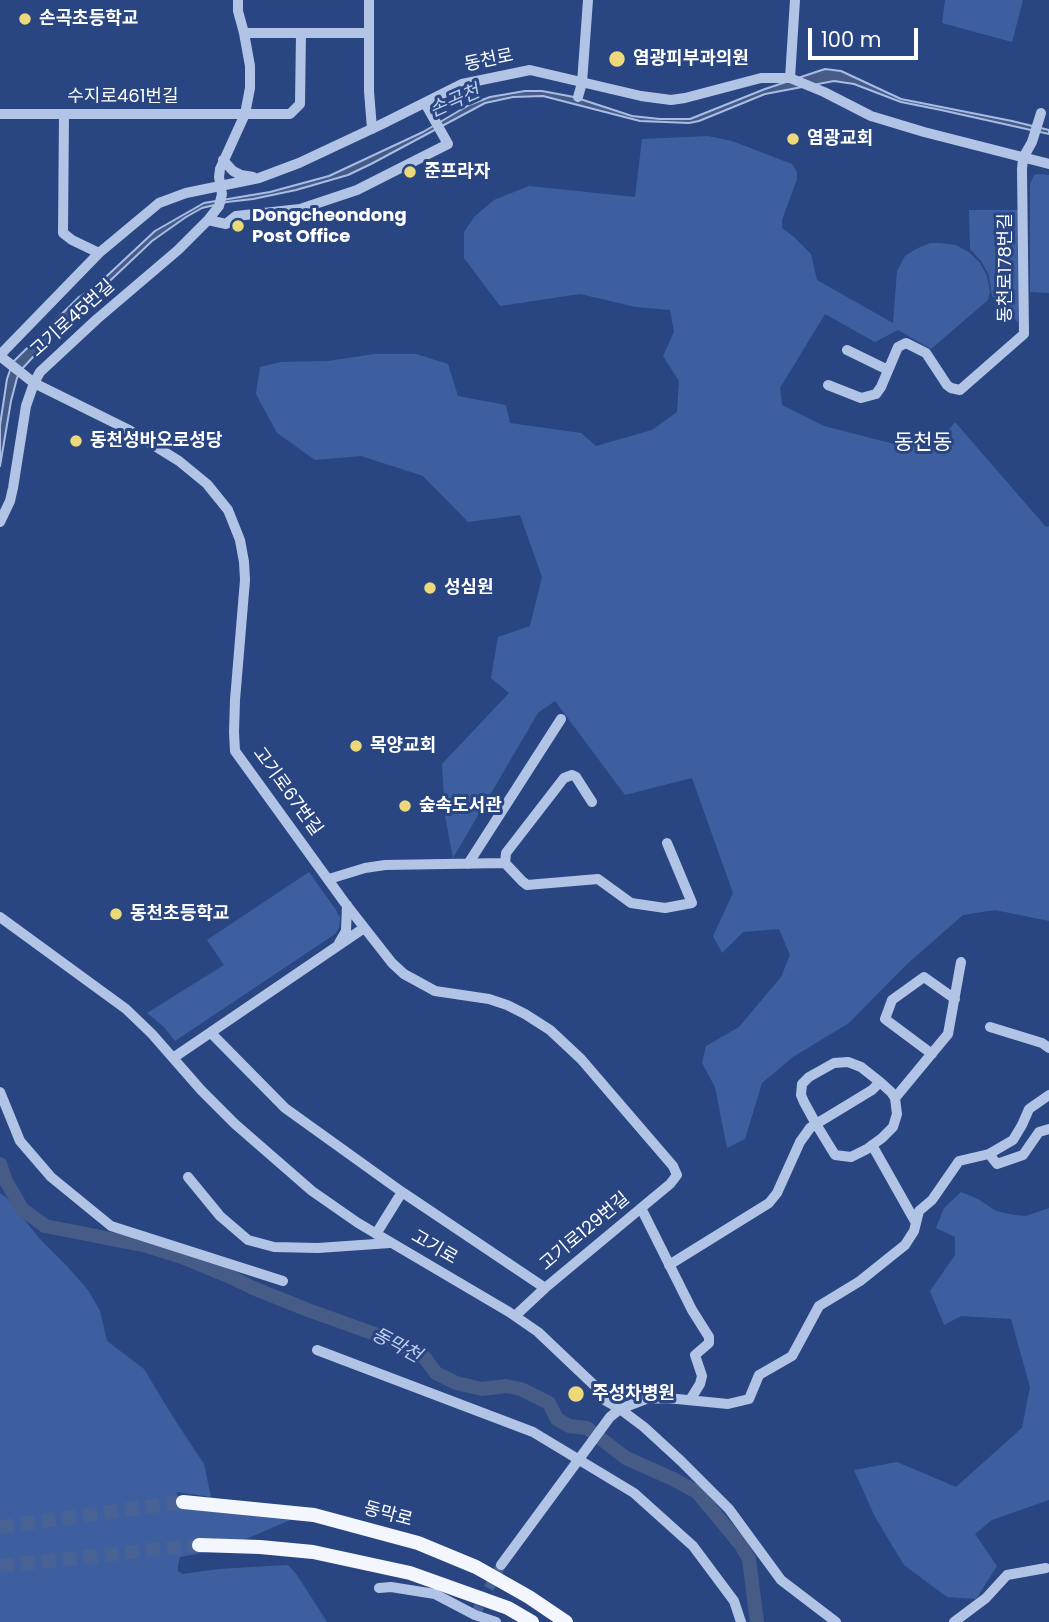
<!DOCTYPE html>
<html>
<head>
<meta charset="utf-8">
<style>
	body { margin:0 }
	#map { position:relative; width:1049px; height:1622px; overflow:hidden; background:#294682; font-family:Poppins,sans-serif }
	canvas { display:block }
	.scale { position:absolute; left:808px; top:28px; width:110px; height:32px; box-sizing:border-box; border:4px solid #fff; border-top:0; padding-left:9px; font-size:21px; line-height:24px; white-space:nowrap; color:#fff; -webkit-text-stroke:5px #294682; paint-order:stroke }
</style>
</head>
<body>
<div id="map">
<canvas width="1049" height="1622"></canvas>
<div class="scale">100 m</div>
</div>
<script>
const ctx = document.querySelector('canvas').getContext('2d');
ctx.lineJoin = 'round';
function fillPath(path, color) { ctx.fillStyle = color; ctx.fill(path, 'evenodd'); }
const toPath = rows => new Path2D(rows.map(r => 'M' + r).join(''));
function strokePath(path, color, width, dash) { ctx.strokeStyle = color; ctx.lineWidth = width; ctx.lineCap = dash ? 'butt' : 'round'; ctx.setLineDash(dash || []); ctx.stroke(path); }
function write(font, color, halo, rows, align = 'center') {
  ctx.font = font + ' Poppins,"Noto Sans KR",sans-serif'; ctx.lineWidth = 6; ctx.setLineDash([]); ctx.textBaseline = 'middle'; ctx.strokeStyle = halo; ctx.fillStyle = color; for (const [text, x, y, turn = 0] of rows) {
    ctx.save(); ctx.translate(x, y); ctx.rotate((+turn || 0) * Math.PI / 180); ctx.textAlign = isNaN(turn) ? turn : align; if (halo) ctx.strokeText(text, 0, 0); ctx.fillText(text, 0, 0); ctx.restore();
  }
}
fillPath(toPath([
	[945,0,1023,0,1012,42,942,23],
	[708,136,732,141,792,164,797,172,797,179,782,220,782,228,794,237,811,254,817,280,893,323,897,271,905,256,916,249,930,243,940,243,956,245,970,253,980,263,987,276,990,292,988,300,931,349,898,330,875,342,825,314,780,388,782,405,824,426,898,445,935,446,955,422,1046,527,1049,526,1049,921,995,910,963,915,906,965,849,1023,793,1057,762,1083,745,1139,727,1148,715,1087,702,1063,706,1046,739,1027,781,977,790,955,779,929,743,932,722,953,713,936,733,893,692,778,625,795,555,701,538,713,453,858,445,816,442,764,509,693,491,678,498,637,530,626,542,577,520,515,468,522,423,476,361,456,315,460,277,433,256,394,260,367,281,362,328,361,374,354,416,354,448,364,458,396,506,405,510,423,581,433,596,446,652,430,677,412,679,381,663,356,674,332,670,310,636,307,580,294,500,306,464,258,464,232,475,216,494,200,529,186,635,197,642,139],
	[1039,174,1049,175,1049,293,1030,292,1030,184,1034,175],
	[969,210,1020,210,1018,322,992,296,989,275,981,261,970,249],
	[309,872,336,910,340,918,339,928,335,934,175,1041,164,1027,147,1013,224,965,207,940],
	[961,1192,978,1199,996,1211,1014,1215,1026,1216,1049,1208,1049,1500,992,1520,975,1534,997,1566,976,1599,947,1597,904,1565,875,1517,854,1470,897,1462,956,1487,1022,1428,1030,1387,1011,1319,961,1316,944,1325,930,1291,955,1255,955,1237,936,1228,944,1208],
	[0,1193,6,1197,39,1238,66,1265,88,1290,100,1311,107,1341,144,1369,173,1417,204,1464,211,1497,177,1492,176,1508,290,1520,223,1549,180,1557,178,1565,178,1571,183,1574,218,1569,288,1565,297,1575,327,1622,331,1622,0,1622]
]), '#3e5f9f');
const water = toPath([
	[825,69,841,71,901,99,1012,121,1049,130,1049,134,941,110,901,102,854,84,834,81,765,94,699,121,689,123,640,121,543,96,513,97,485,103,371,164,348,175,296,190,253,199,227,202,202,208,186,217,152,241,59,329,21,370,17,378,11,401,0,466,0,425,7,379,13,362,79,297,94,288,155,231,204,203,270,192,329,176,423,132,469,105,490,97,525,91,542,91,574,97,632,116,660,119,690,119,765,89,825,69]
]);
fillPath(water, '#475b87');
strokePath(water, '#a7bde6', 2);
strokePath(toPath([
	[0,1164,6,1181,22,1209,45,1226,147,1246,182,1257,233,1278,253,1288,308,1310,386,1338,424,1357,436,1373,456,1383,482,1389,506,1386,521,1389,549,1403,557,1419,569,1426,587,1428,626,1458,673,1479,697,1492,741,1545,749,1559,757,1622]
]), '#475b87', 14);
strokePath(toPath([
	[475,1615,501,1565]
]), '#496295', 10, [10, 5]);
strokePath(toPath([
	[0,1527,183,1502],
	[0,1566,199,1545]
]), '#496295', 14, [14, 7]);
strokePath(toPath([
	[369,0,369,91,372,129],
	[244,33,369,33],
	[790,78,795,0],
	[578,97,582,83,588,0],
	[0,114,290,114,300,104,301,33],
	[64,114,63,233,72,240,99,253],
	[223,160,233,171,241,175,253,177],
	[208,220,226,224,236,216,300,209,357,190,448,144,425,103],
	[847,350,888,370],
	[0,355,99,253,159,203,186,193,259,178,299,163,380,125,462,84,530,70,641,96,671,100,685,98,761,78,790,78,824,92,871,116,924,132,1049,164],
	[0,356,34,383,129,430,179,461,207,484,228,510,240,540,244,562,245,580,235,700,234,732,235,751,345,903,392,963,404,974,435,991,489,999,507,1005,525,1014,550,1030,581,1059,673,1166,677,1175,670,1184,545,1288,515,1316],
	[828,385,861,398,876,394,881,387,898,347,906,343,926,353,947,385,951,388,960,390,1024,334,1022,169,1023,158,1032,142,1041,113],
	[0,522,10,501,13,488,26,406,34,383,40,372,97,319,178,250,208,220,219,206,222,194,219,177,220,169,245,114,250,88,250,66,244,33,238,11,238,0],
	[505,863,506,853,564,778,572,775,576,777,592,802],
	[468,864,561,719],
	[329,879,365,868,385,865,505,863,522,881,527,885,598,879,631,903,665,908,692,903,667,843],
	[0,917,126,1009,152,1034,201,1090,235,1124,312,1191,358,1223,509,1312,538,1332,596,1387,606,1401,620,1409,644,1427,681,1461,729,1509,781,1580,836,1622],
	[339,943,346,931,347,905],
	[990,1027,1042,1043,1049,1048],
	[211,1033,285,1108,402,1192,545,1288],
	[932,1054,885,1019,892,1000,924,977,955,999],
	[173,1058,364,928],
	[0,1092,20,1141,51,1177,111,1226,283,1281],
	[895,1098,948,1034,961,962],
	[872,1145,916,1223],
	[989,1154,1013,1140,1022,1125,1029,1109,1049,1095],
	[188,1177,220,1216,248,1240,274,1247,318,1248,390,1243],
	[641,1208,692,1310,709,1337,709,1343,695,1355,702,1376,700,1384,690,1400],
	[376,1234,402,1192],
	[669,1265,769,1203,777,1193,800,1142,810,1128,816,1124,872,1090,880,1082,891,1092,895,1098,897,1114,893,1127,882,1138,867,1149,851,1157,835,1155,816,1124,804,1102,801,1095,802,1084,809,1077,834,1063,848,1062,861,1067,880,1082],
	[317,1350,533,1432,634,1493,693,1546,734,1601,741,1622],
	[501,1565,610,1417,620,1409,646,1399,667,1398,728,1404,749,1399,759,1375,792,1356,819,1306,860,1281,905,1245,914,1231,919,1211,932,1200,959,1161,989,1154,997,1164,1023,1155,1039,1132,1049,1129],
	[379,1588,391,1587,435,1594,475,1615,496,1622],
	[954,1622,986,1598,1007,1575,1046,1568]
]), '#b2c4e6', 10);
strokePath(toPath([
	[183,1502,314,1515,418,1543,476,1567,529,1597,566,1622],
	[199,1545,260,1547,313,1552,410,1573,508,1608,532,1622]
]), '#f3f6fd', 14);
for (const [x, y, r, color] of [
	[25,19,7,"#edd87a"],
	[617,59,9,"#edd87a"],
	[793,139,7,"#edd87a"],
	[410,172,7,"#edd87a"],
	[238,226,7,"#edd87a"],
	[76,441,7,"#edd87a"],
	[430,588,7,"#edd87a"],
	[356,746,7,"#edd87a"],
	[405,806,7,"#edd87a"],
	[116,914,7,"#edd87a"],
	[576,1394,9,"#edd87a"]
]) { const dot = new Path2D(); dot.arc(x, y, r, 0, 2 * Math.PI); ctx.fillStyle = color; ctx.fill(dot); strokePath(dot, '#294682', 2.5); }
write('bold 18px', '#fff', '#294682', [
	["손곡초등학교",39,19],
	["염광피부과의원",633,59],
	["염광교회",807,139],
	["준프라자",424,172],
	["Dongcheondong",252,216],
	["Post Office",252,237],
	["동천성바오로성당",90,441],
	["성심원",444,588],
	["목양교회",370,746],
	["숲속도서관",419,806],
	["동천초등학교",130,914],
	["주성차병원",592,1394]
], 'left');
write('18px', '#fff', '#294682', [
	["동천로",489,61,-12],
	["수지로461번길",123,97],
	["동천로178번길",1006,268,-90],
	["고기로45번길",73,319,-42],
	["고기로67번길",287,792,54],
	["고기로129번길",585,1232,-40],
	["고기로",434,1248,30],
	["동막로",388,1515,15]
]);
write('italic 19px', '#beceed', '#294682', [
	["손곡천",455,102,-24],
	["동막천",396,1346,28]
]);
write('21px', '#fff', '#294682', [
	["동천동",923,444]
]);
</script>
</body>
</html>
